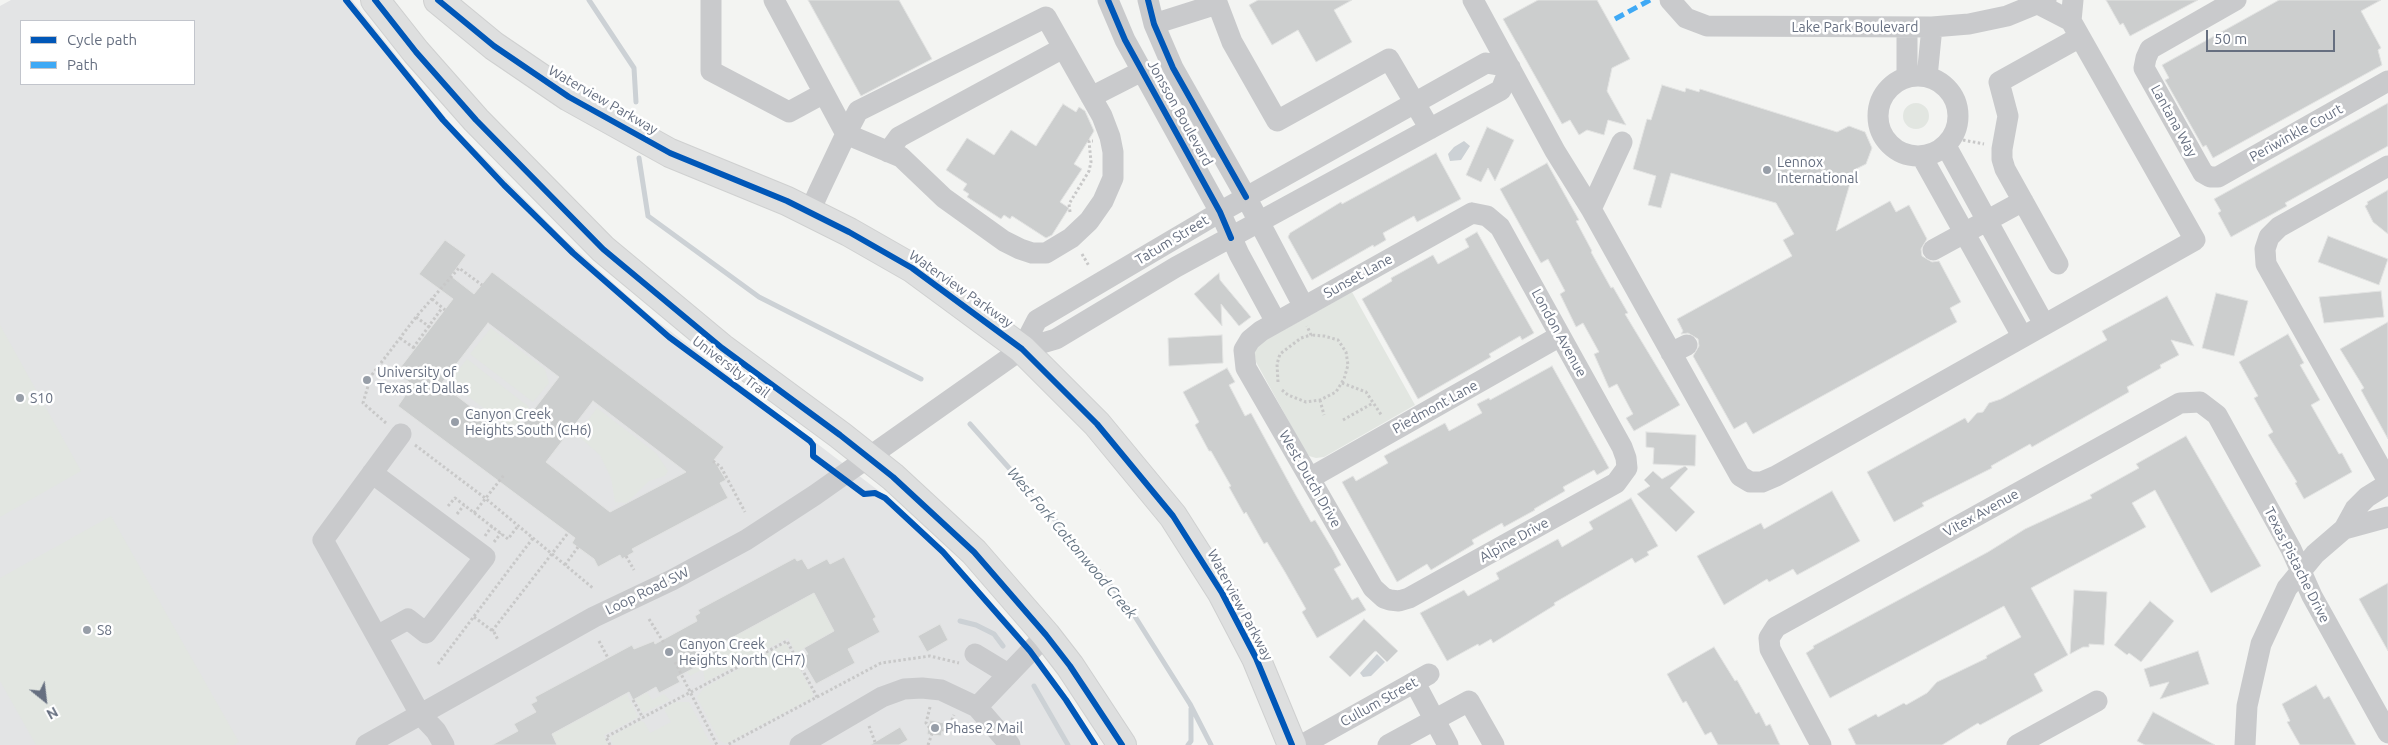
<!DOCTYPE html>
<html>
<head>
<meta charset="utf-8">
<style>
	body { margin:0 }
	#map { position:relative; width:2388px; height:745px; overflow:hidden; background:#f3f4f2; font-family:Ubuntu,sans-serif }
	canvas { display:block }
	.legend { position:absolute; left:20px; top:20px; width:175px; height:65px; box-sizing:border-box; background:#fff; border:1px solid #c2c5cc; margin:0; padding:6px 9px; list-style:none; font-size:15px; color:#666f80 }
	.legend li { display:flex; align-items:center; gap:10px; height:25px }
	.legend b { width:25px; border:1px solid #c2c5cc }
	.north { position:absolute; left:20px; top:675px; width:50px; height:50px; -webkit-text-stroke:4px #fff; paint-order:stroke; rotate:151deg; font-size:14px; font-weight:700; line-height:20px; text-align:center; color:#666f80 }
	.north::after { content:''; display:block; margin:auto; width:18px; height:22px; background:#666f80; clip-path:polygon(50% 0,100% 100%,50% 72%,0 100%) }
	.scale { position:absolute; left:2206px; top:30px; width:129px; height:22px; box-sizing:border-box; border:2px solid #666f80; border-top:0; padding-left:6px; font-size:15px; line-height:18px; white-space:nowrap; color:#666f80; -webkit-text-stroke:4px #fff; paint-order:stroke }
</style>
</head>
<body>
<div id="map">
<canvas width="2388" height="745"></canvas>
<ul class="legend">
<li><b style="height:6px;background:#0057b8"></b>Cycle path</li>
<li><b style="height:6px;background:#3fa9f5"></b>Path</li>
</ul>
<div class="north">N</div>
<div class="scale">50 m</div>
</div>
<script>
const ctx = document.querySelector('canvas').getContext('2d');
ctx.lineJoin = 'round';
function fillPath(path, color) { ctx.fillStyle = color; ctx.fill(path, 'evenodd'); }
const toPath = rows => new Path2D(rows.map(r => 'M' + r).join(''));
function strokePath(path, color, width, dash) { ctx.strokeStyle = color; ctx.lineWidth = width; ctx.lineCap = dash ? 'butt' : 'round'; ctx.setLineDash(dash || []); ctx.stroke(path); }
function write(font, color, halo, rows, align = 'center') {
  ctx.font = font + ' Ubuntu,sans-serif'; ctx.lineWidth = 5; ctx.setLineDash([]); ctx.textBaseline = 'middle'; ctx.strokeStyle = halo; ctx.fillStyle = color; for (const [text, x, y, turn = 0] of rows) {
    ctx.save(); ctx.translate(x, y); ctx.rotate((+turn || 0) * Math.PI / 180); ctx.textAlign = isNaN(turn) ? turn : align; if (halo) ctx.strokeText(text, 0, 0); ctx.fillText(text, 0, 0); ctx.restore();
  }
}
fillPath(toPath([
	[11,0,352,0,450,123,560,235,648,314,888,498,944,550,1014,627,1070,701,1098,745,0,745,0,6],
	[21,21,194,21,194,84,21,84]
]), '#e3e4e5');
fillPath(toPath([
	'1903 116a13 13 0 1 1 26 0a13 13 0 1 1-26 0Z',
	[1352,292,1415,405,1324,457,1316,458,1309,456,1305,451,1256,362,1254,351,1260,343],
	[0,325,81,471,0,517],
	[491,328,545,369,549,383,533,402,470,354],
	[467,359,529,407,520,423,509,427,449,382],
	[597,408,656,453,668,471,665,476,649,481,627,503,615,502,611,478,600,455,577,435],
	[111,516,239,742,234,745,36,745,0,681,0,578],
	[814,593,837,630,796,653,788,638,705,682,703,669,690,676,687,672,719,655,715,647],
	[786,643,813,694,812,698,726,744,719,740,697,697,704,688],
	[647,692,652,700,664,694,670,700,643,713,635,699],
	[627,694,638,717,604,735,608,745,557,745,552,734],
	[676,702,689,702,711,745,613,745,610,737,640,721,644,722,650,733,671,722,665,711,666,707]
]), '#e2e6e1');
fillPath(toPath([
	[1464,141,1470,146,1461,160,1450,161,1448,154,1454,147],
	[1377,654,1385,662,1371,676,1363,677,1360,673]
]), '#ccd1d5');
strokePath(toPath([
	[589,0,634,68,636,102],
	[639,158,648,216,759,297,921,379],
	[970,424,1065,531,1129,607,1190,704,1211,745],
	[960,621,976,625,994,634,1003,646],
	[1034,686,1068,745],
	[1188,745,1191,741,1191,709]
]), '#ccd1d5', 5);
const building = toPath([
	[808,0,899,0,932,59,861,96,808,0],
	[1258,0,1352,0,1334,10,1352,42,1316,62,1298,30,1272,45,1249,5,1258,0],
	[1538,0,1597,0,1630,59,1612,68,1607,91,1626,125,1608,120,1604,135,1587,130,1579,135,1570,120,1562,124,1503,19,1538,0],
	[2106,0,2198,0,2130,36,2123,23,2120,25,2106,0],
	[2279,0,2381,0,2361,11,2381,48,2378,50,2382,65,2213,158,2206,145,2203,147,2165,80,2169,78,2162,65,2279,0],
	[1662,85,1685,92,1686,88,1699,92,1700,89,1837,132,1849,126,1865,132,1872,148,1866,164,1854,170,1836,231,1890,201,1896,212,1909,205,1927,239,1921,249,1922,256,1932,262,1939,261,1961,302,1950,308,1957,322,1753,434,1746,422,1734,429,1693,356,1699,346,1698,339,1688,333,1681,334,1683,331,1677,319,1792,256,1783,240,1794,234,1776,203,1671,173,1661,208,1648,205,1656,176,1633,169,1647,119,1651,120,1662,85],
	[2388,103,2388,146,2285,203,2287,206,2231,237,2218,213,2221,211,2214,199,2388,103],
	[1063,104,1076,112,1079,107,1085,111,1094,131,1074,164,1082,169,1060,202,1069,208,1052,235,1046,238,1012,216,1010,219,1004,215,1001,219,967,197,969,194,963,190,967,184,946,170,967,138,994,155,1011,130,1036,146,1063,104],
	[1487,127,1514,140,1495,181,1488,168,1481,182,1466,175,1487,127],
	[1436,153,1461,199,1417,222,1414,216,1383,233,1386,240,1374,247,1373,245,1312,280,1288,237,1290,233,1341,202,1342,204,1436,153],
	[1547,163,1579,220,1576,221,1592,251,1591,252,1611,288,1613,287,1628,313,1625,314,1680,405,1634,431,1626,418,1633,414,1617,384,1609,388,1594,354,1599,352,1583,323,1576,327,1560,294,1565,291,1548,259,1541,263,1500,189,1547,163],
	[2388,190,2388,234,2373,222,2365,206,2368,204,2367,202,2388,190],
	[1477,232,1534,333,1522,340,1520,336,1489,354,1491,357,1418,399,1362,299,1392,281,1391,278,1433,255,1438,264,1469,247,1465,239,1477,232],
	[2328,236,2388,259,2379,285,2318,262,2328,236],
	[445,240,466,255,451,276,474,294,492,272,724,447,714,460,726,480,720,483,728,498,632,549,634,552,622,559,620,555,598,567,594,559,572,543,575,538,398,406,407,393,403,390,409,382,397,372,453,299,419,274,445,240],
	[488,323,559,377,512,438,441,384,488,323],
	[593,401,686,472,610,512,546,462,593,401],
	[1219,273,1220,280,1251,317,1239,326,1221,304,1222,326,1194,294,1219,273],
	[2381,291,2384,317,2324,323,2319,297,2381,291],
	[2216,293,2248,301,2234,356,2202,348,2216,293],
	[2167,296,2194,346,2171,340,2179,355,2160,365,2161,368,2127,387,2129,392,2032,447,2030,444,1991,466,1992,468,1922,503,1924,506,1894,522,1867,472,1965,418,1968,423,1977,413,1983,412,1989,403,2001,399,2107,340,2102,331,2167,296],
	[2388,322,2388,439,2361,390,2364,388,2340,349,2388,322],
	[2288,334,2304,363,2300,365,2320,400,2311,405,2339,454,2342,453,2352,472,2304,499,2295,483,2297,482,2268,435,2273,432,2254,398,2258,396,2239,362,2288,334],
	[1222,335,1223,363,1169,366,1168,338,1222,335],
	[1552,366,1609,468,1597,475,1594,470,1563,487,1565,491,1534,509,1535,510,1504,527,1502,523,1472,540,1474,544,1431,570,1427,564,1397,582,1342,482,1353,476,1356,481,1388,463,1384,456,1445,423,1449,431,1482,413,1477,404,1489,398,1490,400,1552,366],
	[1227,368,1235,382,1229,385,1245,416,1251,413,1294,492,1311,522,1315,520,1333,550,1341,565,1334,569,1352,600,1358,597,1366,610,1317,638,1302,612,1306,609,1285,572,1267,542,1264,544,1246,512,1244,514,1229,487,1231,486,1211,451,1209,451,1195,425,1199,422,1183,392,1227,368],
	[1646,432,1696,435,1695,466,1653,464,1654,448,1646,447,1646,432],
	[2186,436,2261,566,2211,593,2155,490,2132,503,2146,527,2031,588,2068,655,2034,674,2043,691,1980,725,1978,723,1942,745,1856,745,1848,729,1876,714,1878,717,1904,703,1906,705,1927,693,1937,682,1987,658,1986,656,2021,637,2004,606,1830,698,1806,653,1814,648,1813,646,1988,552,2025,529,2092,498,2090,495,2139,468,2136,464,2186,436],
	[1685,466,1688,469,1670,488,1695,512,1676,532,1637,494,1650,486,1644,480,1653,471,1662,479,1685,466],
	[1832,491,1860,541,1797,575,1793,569,1769,582,1767,579,1724,605,1697,556,1761,523,1764,529,1832,491],
	[1631,498,1658,546,1647,552,1649,555,1635,563,1632,558,1554,603,1555,605,1493,643,1491,639,1479,646,1478,644,1447,661,1420,613,1464,590,1468,596,1499,579,1496,573,1558,539,1562,547,1593,529,1589,522,1631,498],
	[844,557,876,617,873,619,880,632,848,649,855,663,816,684,801,658,808,654,804,648,834,631,814,593,715,647,719,655,677,677,680,682,659,693,656,687,633,700,629,692,552,734,557,745,492,745,518,731,514,724,536,712,531,704,537,701,535,697,632,645,634,649,654,641,655,644,697,621,695,616,700,613,698,610,795,558,797,561,802,559,808,569,827,559,830,564,844,557],
	[2388,583,2388,651,2359,599,2388,583],
	[2074,590,2107,592,2104,645,2089,644,2089,647,2083,647,2070,654,2074,590],
	[2150,601,2174,621,2141,662,2129,653,2127,655,2114,645,2150,601],
	[1364,619,1398,651,1387,662,1376,651,1374,652,1350,677,1329,657,1364,619],
	[940,624,948,640,927,652,918,636,940,624],
	[1714,647,1735,681,1737,680,1756,714,1759,712,1766,726,1770,724,1780,745,1718,745,1711,732,1705,735,1686,701,1683,703,1667,674,1714,647],
	[2198,651,2209,684,2160,699,2169,682,2150,687,2144,669,2198,651],
	[2316,685,2324,699,2329,696,2356,745,2300,745,2287,722,2290,721,2282,704,2316,685],
	[2153,712,2215,745,2145,745,2137,741,2153,712],
	[930,720,944,723,941,736,927,734,930,720],
	[900,727,908,740,899,745,870,745,900,727]
]);
fillPath(building, '#cccece');
strokePath(building, '#e2e3e2', 1);
const major = toPath([
	[375,0,416,52,476,120,603,249,722,348,840,435,893,477,974,552,1046,635,1070,666,1122,745],
	[438,0,494,46,569,97,670,153,787,201,849,232,912,268,1022,349,1097,424,1173,516,1222,593,1256,658,1292,745]
]);
strokePath(major, '#cfd0d0', 30);
strokePath(toPath([
	[1963,140,1984,144],
	[1070,212,1069,204,1089,171,1091,162,1089,141,1093,141],
	[1082,254,1089,266],
	[432,299,445,310],
	[416,317,431,328],
	[400,338,414,348],
	[413,348,442,308],
	[1278,382,1277,364,1280,354,1301,338,1311,335,1307,326],
	[1342,383,1366,392,1382,416],
	[1282,390,1288,395,1306,402,1320,400,1336,392,1344,379,1348,365,1346,352,1338,340,1324,336,1311,335],
	[1320,400,1324,415],
	[1343,420,1373,403],
	[386,423,363,403,371,376,416,317,459,268,482,285],
	[415,445,485,498,594,589],
	[713,461,721,467,745,512],
	[448,506,455,498,508,539,518,526],
	[474,513,504,475],
	[457,514,464,505],
	[485,536,492,526],
	[494,542,501,533],
	[626,556,634,570],
	[565,565,578,547],
	[474,617,494,632,498,640],
	[649,619,664,643],
	[492,631,568,533],
	[599,641,608,658],
	[675,662,717,745],
	[438,664,533,538],
	[817,697,881,663,930,656,959,663],
	[633,700,643,718],
	[930,707,926,723,929,727,944,730,948,728,954,715],
	[869,726,875,742],
	[610,745,606,737,787,641,817,697,727,745],
	[928,745,934,728]
]), '#c8c8c8', 3, [2.5, 2.5]);
strokePath(toPath([
	[711,0,711,71,789,112,824,93],
	[774,0,846,134,901,157,944,198,1004,241,1020,249,1032,253,1046,253,1071,238,1089,221,1103,201,1113,178,1113,152,1110,137,1102,116,1046,17,858,111,846,134,819,191,810,211],
	[1108,0,1125,40,1220,212,1239,254,1276,322],
	[1148,0,1154,24,1173,68,1246,197,1304,307],
	[1216,0,1232,42,1277,121,1389,59,1430,129],
	[1473,0,1555,151,1591,209,1740,476,1750,482,1762,482,1776,476,2195,240,2071,21,2038,4],
	[1670,0,1686,18,1707,26,1932,27,1969,24,2007,16,2046,0],
	[2236,0,2150,49,2146,58,2144,68,2203,173,2210,177,2218,177,2388,81],
	[2071,21,2073,0],
	[1154,24,1217,4],
	'1878 116a40 40 0 1 1 80 0a40 40 0 1 1-80 0Z',
	[1907,77,1907,27],
	[1927,77,1932,27],
	[1091,97,1142,71],
	[1946,146,2044,324],
	[888,152,899,137,1063,48],
	[1922,157,2022,336],
	[2388,166,2279,227,2269,237,2265,249,2266,264,2388,481],
	[1591,209,1622,142],
	[1472,213,1487,216,1500,227,1622,447,1626,458,1627,468,1616,483,1409,598,1399,601,1390,600,1384,598,1373,588,1246,368,1244,350,1250,340,1261,331,1472,213],
	[1933,250,2023,201],
	[2058,264,2005,169,2002,159,2002,149,2008,116,1999,82,2080,37],
	[1671,353,1687,345],
	[401,434,323,540,420,714,436,731,444,745],
	[372,473,485,557,426,633,408,619,377,636],
	[1310,478,1560,336],
	[2344,529,2388,517],
	[975,654,1008,674],
	[1415,683,1448,745],
	[977,707,1046,635],
	[366,745,594,617,672,580,746,540,815,495,1022,349,1056,339,1176,267,1501,90,1510,67,1486,63,1220,212,1037,320,1022,349],
	[800,745,882,697,904,689,922,688,941,690,977,707,1010,745],
	[1302,745,1429,674],
	[1388,745,1469,701,1494,745],
	[1821,745,1770,649,1769,638,1776,627,2180,403,2200,402,2217,415,2291,549,2312,596,2388,733],
	[2017,745,2097,701],
	[2245,745,2247,706,2261,644,2287,588,2315,554,2344,529,2355,509,2367,497,2388,484]
]), '#c9cacc', 21);
strokePath(major, '#dedfdf', 28);
strokePath(toPath([
	[1615,19,1650,0]
]), '#3fa9f5', 5, [10, 5]);
strokePath(toPath([
	[346,0,443,120,504,185,573,253,669,337,810,441,813,445,813,456,864,494,875,493,885,498,943,552,1030,651,1066,700,1095,745],
	[375,0,416,52,476,120,603,249,722,348,840,435,893,477,974,552,1046,635,1070,666,1122,745],
	[438,0,494,46,569,97,670,153,787,201,849,232,912,268,1022,349,1097,424,1173,516,1222,593,1256,658,1292,745],
	[1108,0,1125,40,1220,212,1231,238],
	[1148,0,1154,24,1173,68,1246,197]
]), '#0057b8', 6);
for (const [x, y, r, color] of [
	[1767,170,5,"#979ea8"],
	[367,380,5,"#979ea8"],
	[20,398,5,"#979ea8"],
	[455,422,5,"#979ea8"],
	[87,630,5,"#979ea8"],
	[669,652,5,"#979ea8"],
	[935,728,5,"#979ea8"]
]) { const dot = new Path2D(); dot.arc(x, y, r, 0, 2 * Math.PI); ctx.fillStyle = color; ctx.fill(dot); strokePath(dot, '#fff', 2); }
write('14px', '#666f80', '#fff', [
	["Lake Park Boulevard",1855,27],
	["Waterview Parkway",603,100,30],
	["Jonsson Boulevard",1180,113,61],
	["Lantana Way",2174,121,61],
	["Periwinkle Court",2296,133,-29],
	["Tatum Street",1172,240,-31],
	["Sunset Lane",1358,276,-29],
	["Waterview Parkway",961,289,35],
	["London Avenue",1559,333,61],
	["University Trail",731,367,37],
	["Piedmont Lane",1435,407,-29],
	["West Dutch Drive",1310,479,60],
	["Vitex Avenue",1981,513,-29],
	["Alpine Drive",1514,540,-29],
	["Texas Pistache Drive",2297,565,63],
	["Loop Road SW",647,591,-26],
	["Waterview Parkway",1240,605,62],
	["Cullum Street",1379,702,-29]
]);
write('14px', '#666f80', '#fff', [
	["Lennox",1777,162],
	["International",1777,178],
	["University of",377,372],
	["Texas at Dallas",377,388],
	["S10",30,398],
	["Canyon Creek",465,414],
	["Heights South (CH6)",465,430],
	["S8",97,630],
	["Canyon Creek",679,644],
	["Heights North (CH7)",679,660],
	["Phase 2 Mail",945,728]
], 'left');
write('italic 15px', '#677684', '#fff', [
	["West Fork Cottonwood Creek",1072,543,50]
]);
</script>
</body>
</html>
